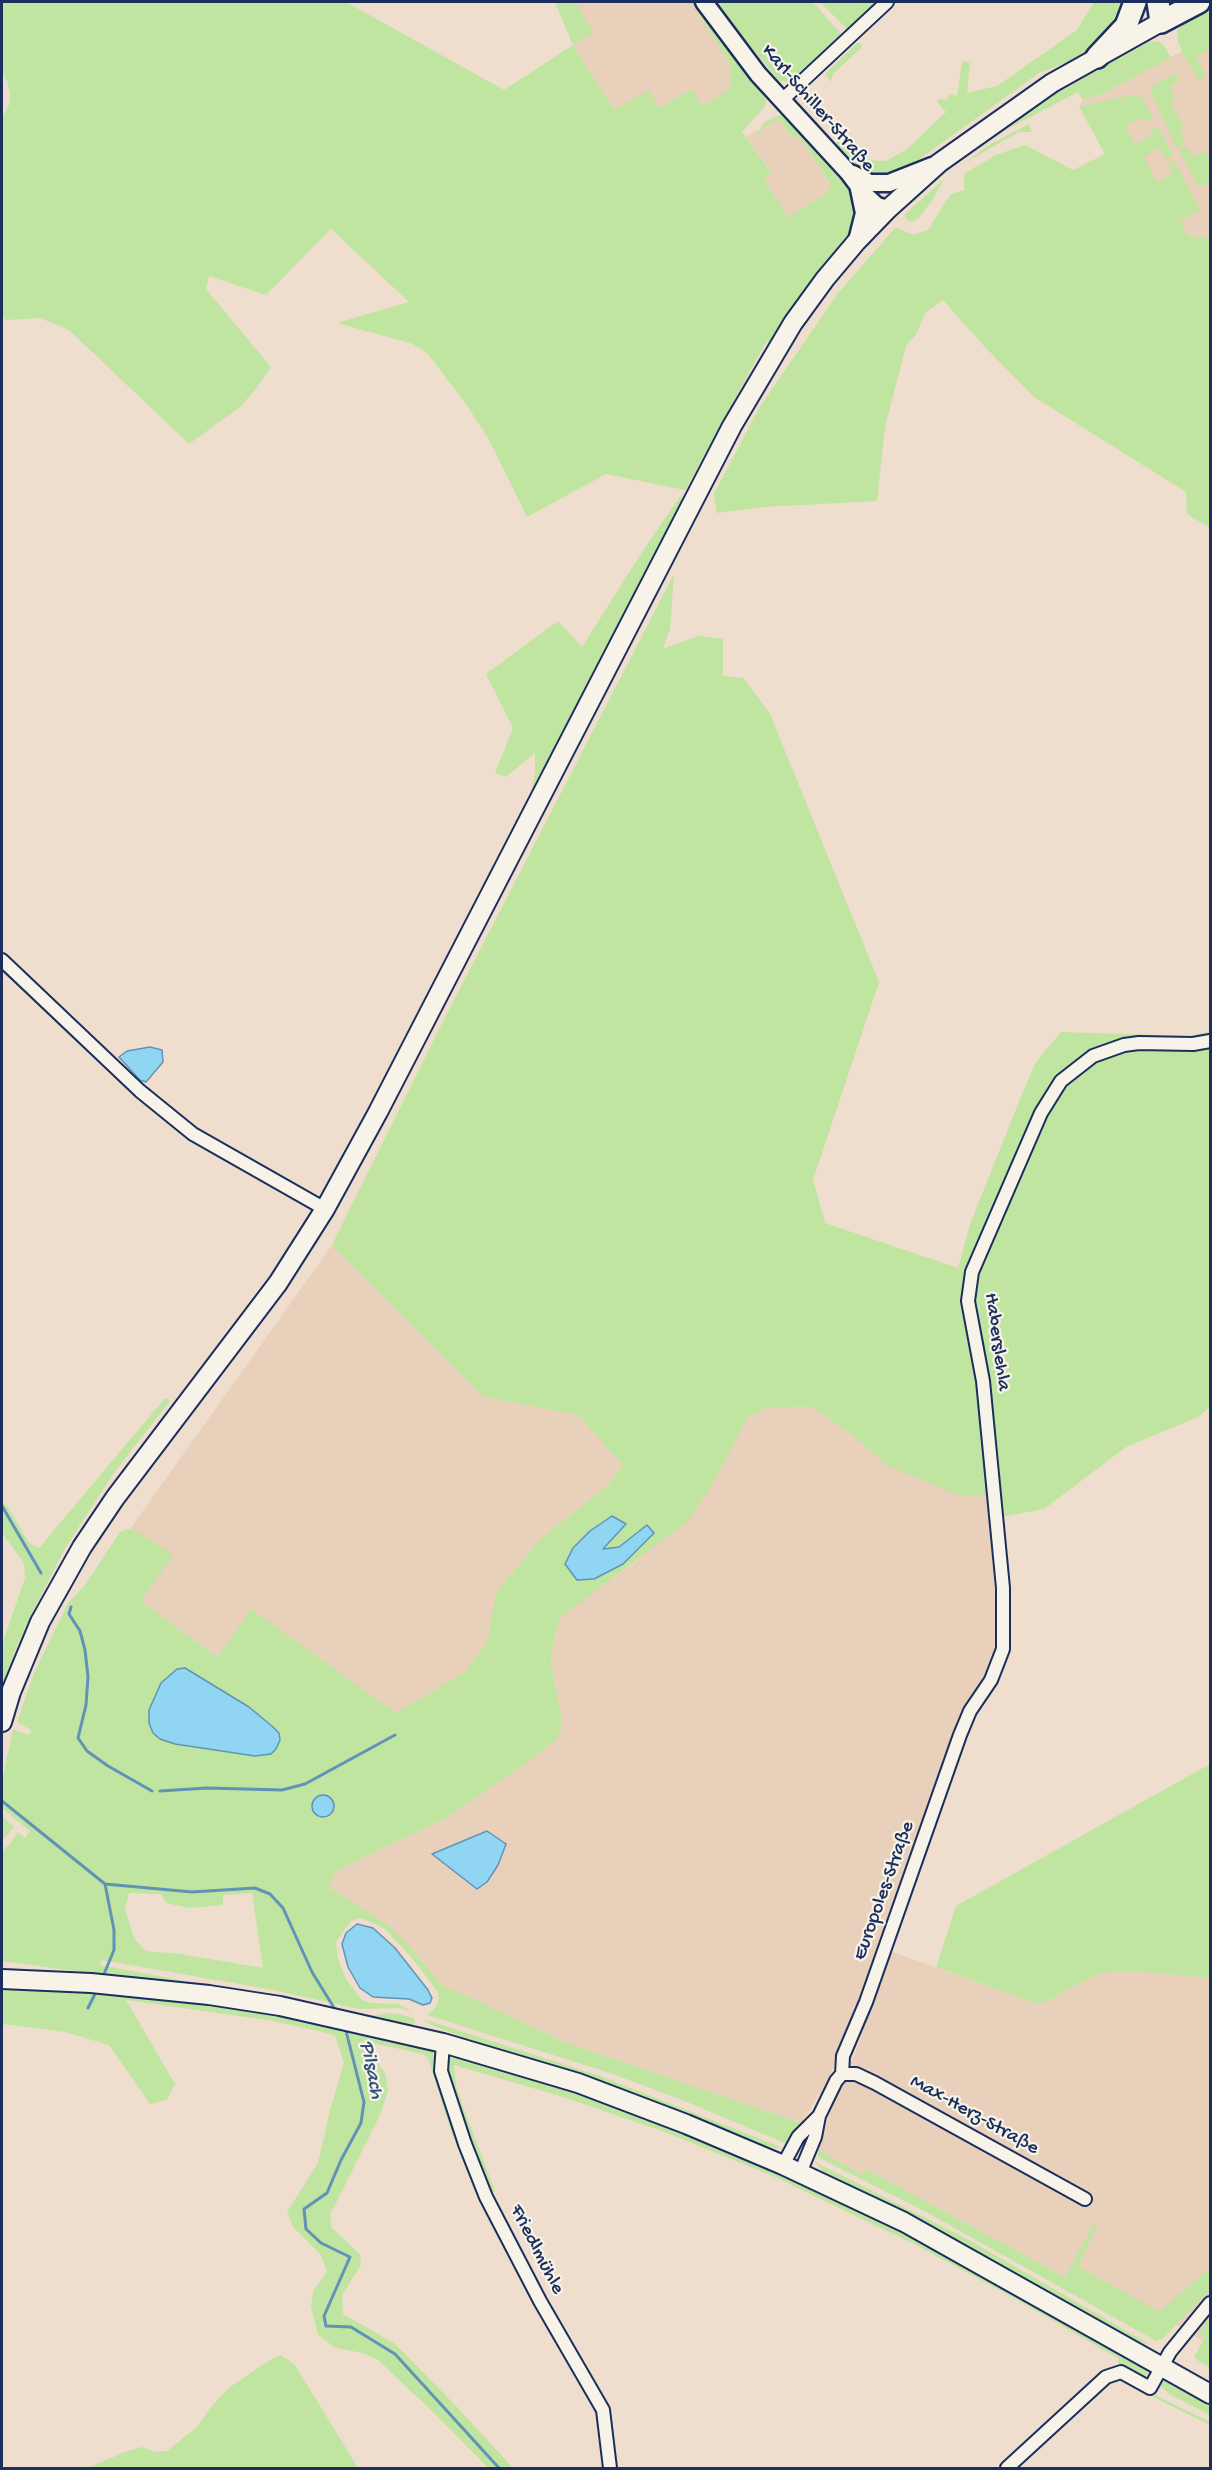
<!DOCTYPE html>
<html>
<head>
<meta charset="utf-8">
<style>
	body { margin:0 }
	#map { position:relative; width:1212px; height:2470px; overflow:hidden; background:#efdecd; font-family:"Gochi Hand",sans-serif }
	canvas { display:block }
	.frame { position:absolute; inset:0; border:3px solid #1b2f5e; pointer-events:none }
</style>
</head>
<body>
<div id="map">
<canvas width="1212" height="2470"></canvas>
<div class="frame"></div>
</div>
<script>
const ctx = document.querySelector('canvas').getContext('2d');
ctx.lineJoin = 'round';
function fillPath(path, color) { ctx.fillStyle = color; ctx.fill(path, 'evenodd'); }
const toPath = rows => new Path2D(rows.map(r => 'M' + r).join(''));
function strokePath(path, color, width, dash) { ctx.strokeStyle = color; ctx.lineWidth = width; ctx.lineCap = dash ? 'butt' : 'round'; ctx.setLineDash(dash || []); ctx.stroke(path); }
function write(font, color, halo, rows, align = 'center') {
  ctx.font = font + ' "Gochi Hand",sans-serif'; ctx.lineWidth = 4.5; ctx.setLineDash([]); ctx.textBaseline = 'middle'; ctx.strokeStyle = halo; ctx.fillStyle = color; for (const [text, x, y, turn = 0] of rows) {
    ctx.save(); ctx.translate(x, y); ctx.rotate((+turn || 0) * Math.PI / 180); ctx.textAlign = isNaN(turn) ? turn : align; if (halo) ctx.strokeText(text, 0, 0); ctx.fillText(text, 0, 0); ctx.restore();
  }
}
fillPath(toPath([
	[555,2,692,2,731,67,730,90,701,106,614,110,573,45],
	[1210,18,1210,238,1155,233,1105,154,1079,106,1083,100,1100,95,1188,48],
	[779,119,792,138,797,136,807,147,831,187,827,193,788,217,763,178,772,172,746,137,759,129,759,131,764,134,761,129],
	[332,1245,484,1397,578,1415,623,1465,608,1485,539,1540,496,1593,487,1642,465,1672,396,1713,251,1610,217,1657,141,1601,137,1531,130,1529],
	[812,1407,851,1434,960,1495,988,1496,998,1643,988,1674,969,1700,957,1731,890,1951,1034,2003,1047,2002,1070,1988,1105,1972,1134,1971,1210,1978,1210,2345,1077,2266,1096,2227,1093,2225,1065,2277,866,2169,863,2175,818,2150,833,2104,854,2056,890,1952,879,1948,828,2081,801,2123,565,2042,441,1984,413,1950,329,1886,336,1871,444,1819,527,1763,557,1739,561,1717,551,1662,554,1638,560,1618,568,1610,637,1561,737,1437,748,1417,767,1408]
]), '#e9d0ba');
fillPath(toPath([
	[2,2,346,2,504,90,573,45,555,2,575,2,594,33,573,45,614,110,649,90,659,108,692,89,702,106,729,90,731,67,692,2,698,2,764,91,766,103,763,109,742,132,772,173,764,179,788,217,827,193,831,186,807,147,797,136,793,138,779,119,761,129,764,135,759,133,761,126,765,122,779,115,787,117,853,192,859,205,855,227,807,287,769,344,767,340,685,490,606,474,527,517,488,438,468,407,428,354,413,344,337,323,409,302,331,229,266,295,209,276,206,289,271,367,255,390,240,407,189,444,69,330,40,318,7,320,2,318,2,117,9,105,10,95,8,83,2,71],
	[717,2,813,2,840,33,839,36,799,75,787,81,779,81,745,40],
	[820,2,880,2,847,29],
	[1094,2,1125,2,1121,20,1105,37,1075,59,1039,73,900,173,876,179,855,167,834,148,836,143,847,141,849,146,862,160,886,161,907,149,946,112,937,102,939,99,947,100,949,94,957,96,962,61,970,63,967,93,997,86,1077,30],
	[1210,6,1210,49,1196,57,1205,74,1201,80,1197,78,1182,52,1178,41,1177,31,1187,20],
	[1157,41,1163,44,1171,58,1100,95,1083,100,1078,92,1006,130,960,160,905,209,907,203,950,165,1044,100,1149,42],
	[857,43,860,43,862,47,833,74,831,82,825,74],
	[1175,74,1181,80,1170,86,1175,97,1170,100,1184,128,1179,131,1186,143,1177,148,1150,91,1154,85],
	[1132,95,1142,98,1153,118,1146,122,1143,117,1125,126,1135,144,1153,135,1151,130,1158,127,1173,156,1166,159,1159,148,1144,157,1157,182,1173,173,1168,164,1174,160,1200,210,1180,222,1188,236,1210,238,1210,528,1187,514,1186,492,1034,397,983,345,943,300,926,312,915,336,906,346,885,427,877,501,764,507,717,513,714,494,759,408,838,293,896,227,913,235,928,230,950,195,964,190,964,174,996,155,1025,145,1073,170,1105,154,1079,106],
	[1029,124,1032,132,1019,132,961,165,989,145],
	[1187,146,1193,157,1205,151,1208,155,1210,154,1210,182,1203,186,1199,186,1196,183,1179,150],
	[944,179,933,199,919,218,911,222,907,220,904,215],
	[681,495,682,504,531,792,535,772,535,753,506,777,495,773,513,728,486,674,558,621,582,647,644,549],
	[674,574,670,629,663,649,698,636,723,639,723,676,744,678,770,714,879,982,813,1180,825,1223,958,1268,970,1224,1022,1094,1036,1062,1061,1032,1190,1036,1210,1031,1210,1407,1198,1417,1126,1447,1044,1509,1001,1517,999,1496,960,1496,887,1465,851,1434,812,1407,767,1408,748,1417,712,1485,688,1521,560,1618,554,1638,551,1662,561,1717,561,1731,557,1739,527,1763,444,1819,336,1871,329,1887,388,1925,413,1950,441,1984,565,2042,801,2123,787,2144,687,2102,613,2074,427,2015,435,2008,439,1999,438,1992,411,1957,384,1928,361,1918,351,1921,336,1942,338,1959,346,1979,362,2000,370,2003,398,2004,413,2012,399,2008,359,2009,268,1989,101,1960,100,1965,201,1984,197,1987,191,1987,2,1961,2,1851,9,1845,18,1832,25,1838,30,1831,2,1808,2,1782,13,1729,29,1735,31,1730,17,1722,34,1673,68,1603,85,1585,120,1532,127,1529,137,1531,173,1555,141,1601,217,1657,251,1609,396,1713,465,1672,487,1642,496,1593,539,1540,608,1485,623,1465,578,1415,484,1397,332,1245,438,1031],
	[613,1516,626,1525,602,1549,619,1547,647,1525,654,1533,623,1564,594,1579,577,1580,565,1564,573,1548,590,1531],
	[317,1796,326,1796,333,1800,332,1813,327,1818,320,1818,315,1814,313,1805],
	[129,1893,161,1894,166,1903,189,1908,223,1905,223,1895,252,1893,263,1968,180,1954,146,1951,134,1938,125,1909],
	[165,1398,170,1401,113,1474,64,1550,28,1621,14,1653,2,1693,2,1645,25,1578,24,1563,2,1533,2,1502,7,1506,29,1543,39,1548],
	[1210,1764,1210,1978,1134,1971,1105,1972,1070,1988,1047,2002,1034,2003,936,1967,956,1906],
	[2,1816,14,1827,2,1841],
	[212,1985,369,2016,388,2013,400,2014,414,2018,415,2023,412,2025,403,2025,214,1988],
	[2,1988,160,1996,261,2011,430,2048,435,2057,482,2197,478,2199,451,2131,428,2058,423,2054,363,2041,385,2073,388,2090,381,2113,330,2215,332,2228,360,2254,361,2265,342,2295,343,2314,394,2343,457,2407,513,2468,488,2468,435,2414,378,2360,363,2353,336,2348,318,2335,311,2307,313,2291,327,2271,321,2255,293,2227,287,2212,318,2163,329,2114,344,2063,335,2035,274,2021,126,2000,175,2084,167,2100,150,2104,109,2045,65,2032,2,2024],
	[423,2019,600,2076,781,2147,776,2148,761,2144,655,2101,490,2048,431,2025],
	[447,2057,493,2067,509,2068,541,2079,696,2138,785,2175,948,2255,1141,2365,1149,2374,1144,2377,1138,2377,1117,2367,1119,2359,1016,2299,916,2245,775,2177,662,2131,563,2097,454,2065,456,2085,464,2109,495,2191,490,2193,450,2091,445,2061],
	[818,2150,863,2175,866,2169,1065,2277,1093,2224,1097,2226,1078,2266,1159,2312,1210,2268,1210,2291,1188,2311,1164,2338,1156,2341,928,2213,818,2157],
	[815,2162,969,2240,1151,2345,1138,2341,979,2252,824,2172],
	[1210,2317,1210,2368,1194,2358,1204,2337,1199,2334],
	[281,2355,295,2365,358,2468,87,2468,125,2452,142,2447,156,2452,167,2451,198,2426,210,2408,230,2387,270,2360],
	[1164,2380,1210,2403,1210,2415,1169,2394,1160,2386],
	[1134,2385,1210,2422,1210,2425,1137,2389]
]), '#bfe5a0');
const water = toPath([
	[150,1047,162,1050,163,1062,146,1082,140,1080,119,1057,127,1051,150,1047],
	[612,1516,626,1524,603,1549,619,1547,647,1525,654,1533,623,1564,594,1579,577,1580,565,1564,573,1548,590,1531,612,1516],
	[185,1668,249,1707,273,1727,279,1733,280,1740,276,1749,271,1754,255,1756,175,1744,160,1739,153,1733,149,1723,149,1710,161,1683,177,1669,185,1668],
	'312 1806a11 11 0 1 1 22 0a11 11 0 1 1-22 0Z',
	[487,1831,506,1844,498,1865,487,1882,477,1889,432,1854,487,1831],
	[357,1924,373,1928,395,1948,428,1990,432,1998,430,2003,423,2005,409,1999,373,1997,360,1988,348,1967,342,1944,346,1933,357,1924]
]);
fillPath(water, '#90d6f2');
strokePath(water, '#6193b7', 1.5);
strokePath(toPath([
	[2,1506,41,1573],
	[71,1607,69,1614,80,1631,85,1650,88,1677,86,1705,78,1738,87,1751,108,1766,152,1791],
	[160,1791,207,1788,282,1790,305,1784,395,1735],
	[2,1801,105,1884,192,1892,255,1888,270,1894,283,1908,312,1972,336,2011],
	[102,1979,114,1950,114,1930,105,1884],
	[88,2008,97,1990],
	[345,2027,364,2102,361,2123,341,2160,327,2193,304,2209,306,2229,321,2243,350,2257,324,2316,326,2326,351,2327,395,2354,499,2468]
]), '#6193b7', 3);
const street = toPath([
	[781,101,887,2],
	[2,960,140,1091,193,1134,325,1209],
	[443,2043,441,2071,465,2144,486,2197,540,2301,603,2410,610,2468],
	[842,2074,843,2056,866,2002,960,1735,970,1711,991,1680,1003,1649,1003,1588,983,1381,968,1301,972,1272,1041,1113,1061,1081,1093,1056,1124,1045,1139,1043,1193,1044,1210,1041],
	[842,2074,856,2074,875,2083,1085,2199],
	[783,2165,798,2137,819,2116],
	[800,2173,815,2137,819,2116,836,2081,842,2074],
	[1007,2468,1106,2377,1121,2372,1150,2388,1170,2352,1210,2303]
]);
const secondary = toPath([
	[704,2,758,74,848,172,866,196,877,206,888,209],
	[853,174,870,183,889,183,932,166],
	[857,241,864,213,859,189]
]);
const primary = toPath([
	[2,1722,11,1692,40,1622,82,1547,115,1498,278,1283,325,1209,378,1112,732,426,793,323,825,279,857,241,888,209,939,163,1052,83,1161,22],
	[2,1979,91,1983,209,1995,280,2006,443,2043,578,2083,686,2124,783,2165,904,2222,1210,2394]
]);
const highway = toPath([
	[1158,2,1161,22],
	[1161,22,1199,2],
	[1097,57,1126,26,1135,2]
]);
strokePath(street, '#1b2f5e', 16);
strokePath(secondary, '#1b2f5e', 21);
strokePath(primary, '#1b2f5e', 22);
strokePath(highway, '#1b2f5e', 26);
strokePath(street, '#f7f3e8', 12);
strokePath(secondary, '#f7f3e8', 16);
strokePath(primary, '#f7f3e8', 18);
strokePath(highway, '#f7f3e8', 21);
write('20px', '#1b2f5e', '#f7f3e8', [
	["Karl-Schiller-Straße",817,109,49],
	["Haberslehla",996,1342,82],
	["Europoles-Straße",885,1891,-70],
	["Max-Herz-Straße",974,2116,29],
	["Friedlmühle",536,2250,63]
]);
write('italic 21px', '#32507c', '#f7f3e8', [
	["Pilsach",370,2070,79]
]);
</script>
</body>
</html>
